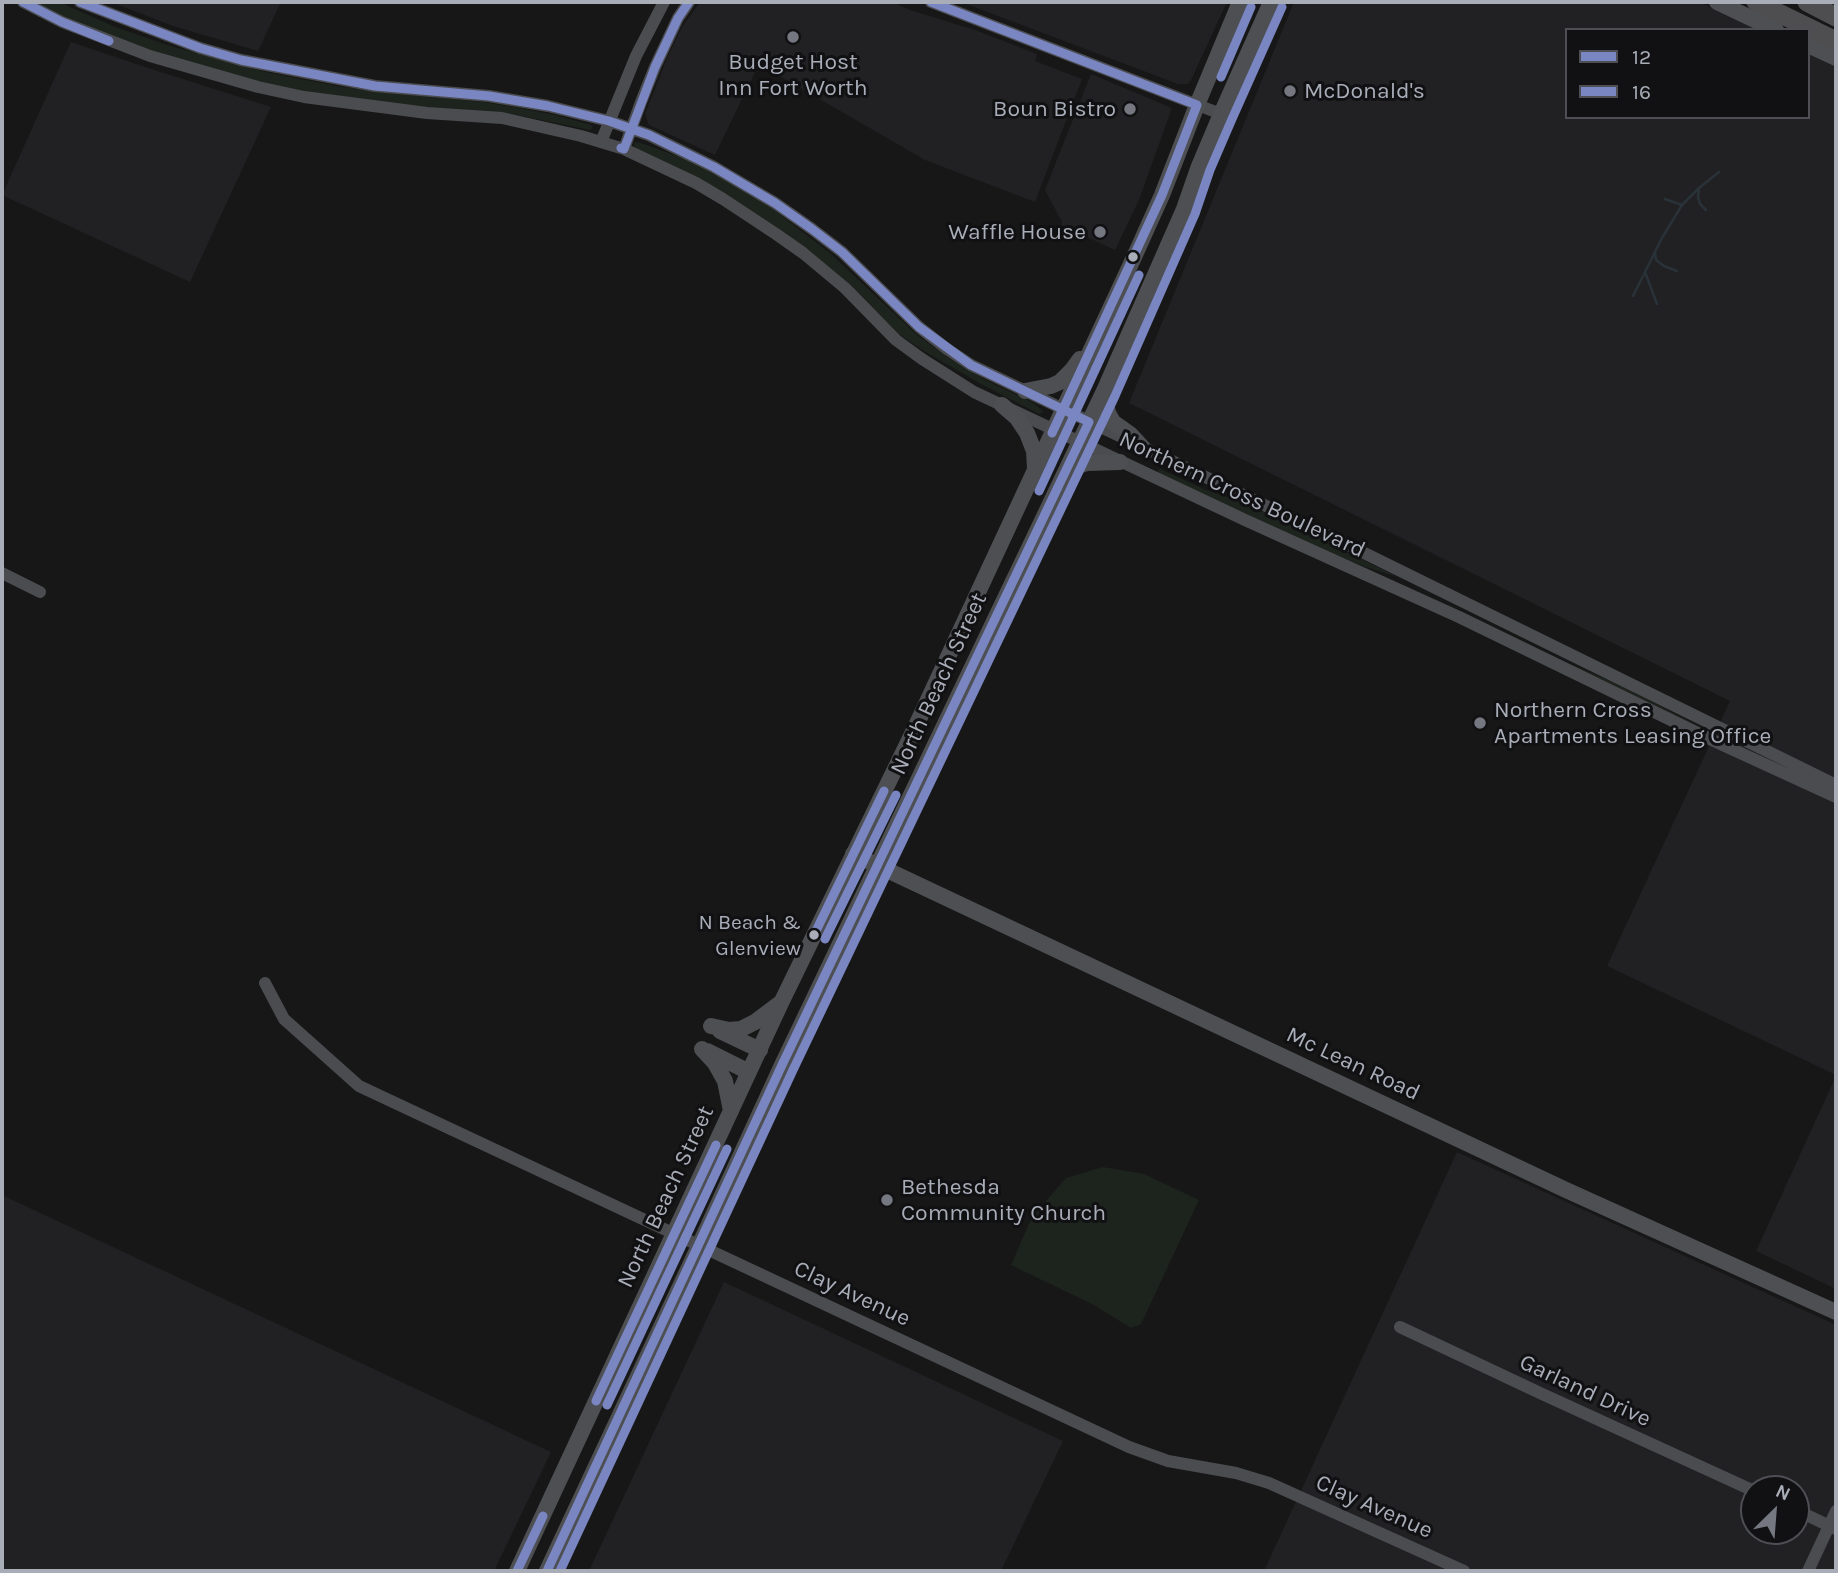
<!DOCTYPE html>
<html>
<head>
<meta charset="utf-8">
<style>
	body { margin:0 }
	#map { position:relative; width:1838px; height:1573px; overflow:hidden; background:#171717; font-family:Karla,sans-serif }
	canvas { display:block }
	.frame { position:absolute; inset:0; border:4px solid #a8adb8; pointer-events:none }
	.legend { position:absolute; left:1565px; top:28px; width:245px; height:91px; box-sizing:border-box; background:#111113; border:2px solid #4d4f55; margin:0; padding:9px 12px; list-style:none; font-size:21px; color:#a8adb8 }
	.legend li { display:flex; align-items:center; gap:14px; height:35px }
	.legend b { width:35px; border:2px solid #4d4f55 }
	.north { position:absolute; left:1740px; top:1475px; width:70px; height:70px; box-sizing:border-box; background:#111113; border:2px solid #4d4f55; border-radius:50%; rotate:25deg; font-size:19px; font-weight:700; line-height:28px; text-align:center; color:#a8adb8 }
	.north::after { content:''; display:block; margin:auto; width:24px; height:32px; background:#757880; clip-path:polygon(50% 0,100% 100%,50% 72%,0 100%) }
</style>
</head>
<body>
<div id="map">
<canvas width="1838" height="1573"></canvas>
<div class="frame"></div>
<ul class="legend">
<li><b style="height:9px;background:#7986c2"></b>12</li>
<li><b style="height:9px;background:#7986c2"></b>16</li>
</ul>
<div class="north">N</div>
</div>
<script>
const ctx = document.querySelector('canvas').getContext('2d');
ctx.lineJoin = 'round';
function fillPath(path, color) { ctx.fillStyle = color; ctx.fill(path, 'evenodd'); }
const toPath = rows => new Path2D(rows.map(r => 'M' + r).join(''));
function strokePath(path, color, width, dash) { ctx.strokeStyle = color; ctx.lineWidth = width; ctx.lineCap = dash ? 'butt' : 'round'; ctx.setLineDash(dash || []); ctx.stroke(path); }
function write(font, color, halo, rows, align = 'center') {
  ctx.font = font + ' Karla,sans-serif'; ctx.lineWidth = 6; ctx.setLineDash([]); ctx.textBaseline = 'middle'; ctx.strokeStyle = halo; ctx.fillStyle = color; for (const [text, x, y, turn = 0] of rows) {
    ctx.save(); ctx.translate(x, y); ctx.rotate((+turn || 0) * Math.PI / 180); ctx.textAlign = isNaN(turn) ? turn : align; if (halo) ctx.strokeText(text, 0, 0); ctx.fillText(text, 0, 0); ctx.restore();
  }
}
fillPath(toPath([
	[111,2,281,2,258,51,173,26],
	[700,2,892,2,910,10,975,30,1037,54,1035,61,1082,79,1035,202,925,160,759,64,715,155,649,125,645,114,668,56,682,27],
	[961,2,1227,2,1191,80,1188,84,1178,84],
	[1294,2,1700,2,1759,30,1567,30,1567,117,1808,117,1808,53,1836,66,1836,1075,1607,966,1730,701,1129,403],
	[71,42,145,67,271,107,190,282,2,195],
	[1091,74,1172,108,1139,200,1115,250,1061,225,1062,222,1045,190],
	[1836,1076,1836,1289,1756,1251],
	[1457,1152,1836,1325,1836,1571,1264,1571],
	[1754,1489,1796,1489,1796,1531,1754,1531],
	[4,1196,551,1452,494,1571,2,1571,2,1198],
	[724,1282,1063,1441,1001,1571,589,1571]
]), '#212123');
fillPath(toPath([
	[33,2,59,2,113,26,167,45,265,72,342,87,482,102,514,107,555,115,591,125,593,128,590,130,512,114,495,115,341,99,262,84,153,53,65,18],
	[638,142,683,158,724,179,770,207,830,253,916,334,950,359,985,380,1030,401,1041,409,1043,412,1039,414,981,384,929,354,900,335,822,262,787,234,718,189,678,169,639,152,634,146,634,143],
	[1160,469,1204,489,1242,502,1394,575,1394,576,1363,566,1336,555,1156,473],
	[1570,664,1618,684,1710,732,1569,666],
	[1103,1167,1144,1174,1199,1200,1141,1324,1131,1328,1094,1305,1011,1265,1032,1217,1066,1178]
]), '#1d241e');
strokePath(toPath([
	[1699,188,1698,197,1700,204,1706,210],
	[1665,199,1682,205],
	[1655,253,1656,260,1664,266,1677,271],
	[1645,272,1657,304],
	[1633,296,1662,238,1682,205,1699,188,1719,172]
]), '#2a3239', 2.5);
strokePath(toPath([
	[23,2,62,22,150,56,258,87,304,97,427,113,502,118,581,136,624,149,696,183,723,199,776,234,803,253,845,288,896,340,922,359,974,392,1245,520,1459,617,1712,740,1836,797],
	[80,2,200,48,241,60,375,86,489,96,548,106,609,121,649,135,714,167,775,203,812,229,842,252,919,327,947,349,971,365,1352,547,1836,785],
	[931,2,1221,114],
	[601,142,636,56,664,2],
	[624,149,641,102,655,67,678,18,689,2],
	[2,573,40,592],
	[265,983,284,1019,359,1086,1129,1447,1168,1461,1236,1473,1269,1483,1464,1571],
	[1400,1327,1540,1393,1754,1491],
	[1796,1510,1836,1529],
	[1808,1571,1836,1511]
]), '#4b4c50', 12);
strokePath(toPath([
	[1717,2,1776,30],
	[1808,45,1836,58],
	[1025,391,1051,386,1060,382,1072,370,1080,359],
	[1104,391,1108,413,1113,422,1130,434,1143,448],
	[1002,405,1017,418,1027,433,1034,451,1035,468],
	[1065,478,1078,466,1087,463,1120,462],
	[853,854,1566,1190,1836,1312],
	[711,1026,729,1030,741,1029,755,1022,779,1004],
	[720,1031,760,1050],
	[702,1049,715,1063,725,1081,731,1111],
	[707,1051,749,1072],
	[517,1571,781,1003,914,730,1135,255,1162,195,1197,105,1240,2],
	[547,1571,699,1246,782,1065,1104,391,1184,209,1199,166,1221,114,1271,2]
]), '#4d4f52', 16);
strokePath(toPath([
	[1756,2,1836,41],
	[1807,2,1836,17]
]), '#4e4e51', 19);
strokePath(toPath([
	[23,2,62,22,109,41],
	[80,2,200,48,241,60,375,86,489,96,548,106,609,121,649,135,714,167,775,203,812,229,842,252,919,327,971,365,1089,422,782,1065,547,1571],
	[931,2,1197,105,1162,195,1052,433],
	[621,148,624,149,655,67,678,18,689,2],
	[814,935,884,791],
	[596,1401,716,1145],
	[517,1571,543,1516]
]), '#7986c2', 9);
strokePath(toPath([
	[1221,77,1251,7],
	[1039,491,1139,275],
	[825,939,896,795],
	[607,1405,727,1149],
	[560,1571,793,1070,1115,396,1195,214,1210,170,1232,119,1282,7]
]), '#7986c2', 9);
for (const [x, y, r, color] of [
	[793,37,7,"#757880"],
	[1290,91,7,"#757880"],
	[1130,109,7,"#757880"],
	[1100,232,7,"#757880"],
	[1133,257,6,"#a8adb8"],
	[1480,723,7,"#757880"],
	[814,935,6,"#a8adb8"],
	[887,1200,7,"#757880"]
]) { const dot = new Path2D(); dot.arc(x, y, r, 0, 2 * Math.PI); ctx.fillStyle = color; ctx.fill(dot); strokePath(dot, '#111113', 2.5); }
write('21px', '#a8adb8', '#111113', [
	["N Beach &",801,923],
	["Glenview",801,949]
], 'right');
write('23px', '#a8adb8', '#111113', [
	["Budget Host",793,62,"center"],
	["Inn Fort Worth",793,88,"center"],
	["McDonald's",1304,91],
	["Boun Bistro",1116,109,"right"],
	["Waffle House",1086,232,"right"],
	["Northern Cross",1494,710],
	["Apartments Leasing Office",1494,736],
	["Bethesda",901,1187],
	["Community Church",901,1213]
], 'left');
write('23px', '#a8adb8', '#111113', [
	["Northern Cross Boulevard",1242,495,25],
	["North Beach Street",939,684,-65],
	["Mc Lean Road",1353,1064,25],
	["North Beach Street",666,1197,-65],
	["Clay Avenue",852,1294,25],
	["Garland Drive",1585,1391,25],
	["Clay Avenue",1374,1507,24]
]);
</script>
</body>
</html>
